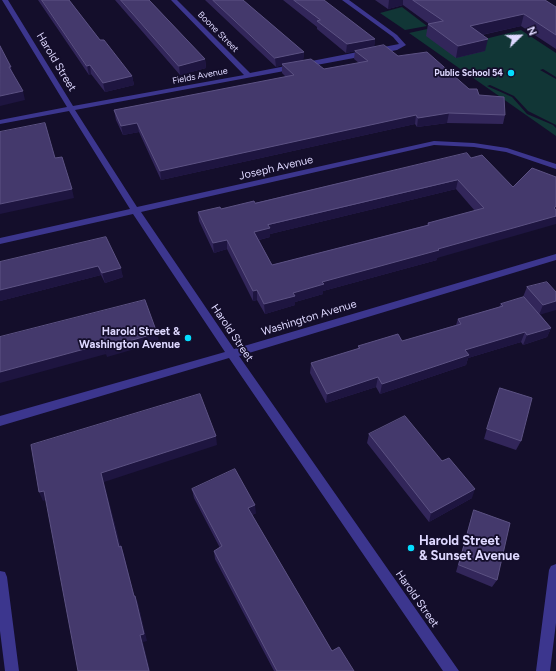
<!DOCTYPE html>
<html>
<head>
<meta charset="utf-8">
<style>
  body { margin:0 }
  #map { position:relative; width:556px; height:671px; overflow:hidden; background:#140e2b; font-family:Figtree,sans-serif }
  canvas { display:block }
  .north { position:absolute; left:500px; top:16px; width:40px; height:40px; -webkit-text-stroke:3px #140e2b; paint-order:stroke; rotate:67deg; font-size:11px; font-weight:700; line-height:16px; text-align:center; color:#ded8ff }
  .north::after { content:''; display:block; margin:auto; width:14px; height:18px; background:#ded8ff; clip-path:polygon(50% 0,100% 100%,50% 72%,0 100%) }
</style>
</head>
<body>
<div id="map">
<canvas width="556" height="671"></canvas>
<div class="north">N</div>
</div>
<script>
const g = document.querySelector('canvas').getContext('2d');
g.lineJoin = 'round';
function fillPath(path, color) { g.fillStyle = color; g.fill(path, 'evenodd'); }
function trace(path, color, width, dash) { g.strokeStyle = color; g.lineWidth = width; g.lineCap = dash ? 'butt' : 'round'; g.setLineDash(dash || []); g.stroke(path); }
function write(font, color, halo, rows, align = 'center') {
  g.font = font + ' Figtree,sans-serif'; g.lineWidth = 3.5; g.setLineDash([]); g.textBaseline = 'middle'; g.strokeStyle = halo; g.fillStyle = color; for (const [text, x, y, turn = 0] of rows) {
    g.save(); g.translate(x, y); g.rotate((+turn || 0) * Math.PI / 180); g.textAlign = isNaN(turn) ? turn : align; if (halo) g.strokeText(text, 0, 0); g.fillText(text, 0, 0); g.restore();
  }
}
fillPath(new Path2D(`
  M402 7 427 26 405 30 380 13Z
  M450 24 473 42 521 30 556 53V77L543 69 540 70 556 79V125L528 111 514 96 490 85 487 86 512 97 527 114 553 125 556 128V136L409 33Z`), '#113636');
fillPath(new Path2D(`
  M2 0H8L73 106 244 75 171 0H177L250 73 399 44 393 37 342 0H349L397 35 406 45 397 50 75 110 137 207 434 141 474 143 507 148 556 164V169L506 152 474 147 434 145 141 212 234 349 556 254V260L239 356 459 671H443L229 358 0 426V416L225 352 133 214 0 244V238L130 209 69 111 0 124V120L67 107Z
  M556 564V623L550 671H536L549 570 551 566Z
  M0 571 5 572 7 577 19 671H5L0 631Z`), '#3c368e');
fillPath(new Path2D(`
  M38 0H69L100 40 132 76 134 85 105 92 91 74 89 75Z
  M115 0H149L205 59 206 68 180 75Z
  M205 0H243L304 52 303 60 324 69 359 63 354 59 355 51 346 53 317 29V27L283 0H324L375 39 374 47 398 56 469 89 479 95 505 115 503 124 447 123 417 127 415 124 161 180 139 132 123 135 116 120 114 110 286 77 282 73V65L276 67Z
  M375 0H545L556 7V49L521 26 482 35 485 51 456 58 426 36 428 24H429L403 5 388 9Z
  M471 158 513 187 556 177 437 258V260L323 291V294L295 302V305L265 314 257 300 253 301 227 249 214 253 199 221 198 212 221 209 255 203ZM456 189 475 211 428 223 427 225 272 265 259 240 270 237V234Z
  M106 237 123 277 105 283 101 275 0 301V262Z
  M527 287 556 292 540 314 551 328 547 337 523 345 521 342 468 358 466 365 380 394 376 387 326 403 310 373 311 363 358 349V346L402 341 456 325 458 319 499 307 501 304 523 297Z
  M500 388 521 441 516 450 484 439 496 397Z
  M369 434 472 498 429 522 367 443Z
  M192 489 256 513 252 515 332 651 354 671H274L215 559 214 551 220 548 194 498Z
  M474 510 497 580 492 587 456 572 471 518Z`), '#32265a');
fillPath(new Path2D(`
  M389 0H403V5L388 9Z
  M524 14 521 26 467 38 470 26Z
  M375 39 374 47 346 53 347 44Z
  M488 39 485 51 456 58 458 46Z
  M304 52 303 61 282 64V65L276 67 275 58Z
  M205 59 206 68 180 75 179 66Z
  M90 65 91 74 89 75 87 66Z
  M9 67H11L14 76Z
  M132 76 134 85 105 92 103 83Z
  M23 91 25 100 0 106V96Z
  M449 113 447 123 417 127 418 118Z
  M416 115 415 124 161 180 160 171Z
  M137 123 139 132 123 135 121 126Z
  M458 180 456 189 270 234V237L254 241V232L268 225Z
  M72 189 74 198 0 214V204Z
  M556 206V224L437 258V260L323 291V294L295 302V305L265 314 264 304 322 282 438 249 554 208Z
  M227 240V249L214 253 213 243Z
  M98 266 101 275 0 301V290Z
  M121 268 123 277 105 283 102 273Z
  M257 290V300L253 301V291Z
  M556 301V310L539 315 543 305Z
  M551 328 547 337 523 345 527 335Z
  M525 332 521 342 468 358 466 365 380 394 382 384 465 350Z
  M157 333 159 342 107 357 104 348Z
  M103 344 106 354 0 383V372Z
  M378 377 376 387 326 403 327 394Z
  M216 436 217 445 104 482 123 555 119 547 101 473Z
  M475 489 472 498 429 522 431 513Z
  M44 491 48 499 43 501 39 492Z
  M255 505 256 513 248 517V508Z
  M121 546 124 554 136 604 134 596Z
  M135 596 138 603 147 641 143 642 150 671H149L140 635Z`), '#1e1540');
const building = new Path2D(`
  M42 0H69L100 40H104L132 76 103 83 90 65 87 66Z
  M121 0H149L205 59 179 66Z
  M213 0H243L304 52 275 58Z
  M294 0H324L375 39 347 44 317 21 320 20Z
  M413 0H545L556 7V35L524 14 470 26 488 39 458 46 428 24 443 21Z
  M384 45 398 56 427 52 469 89H477L479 95 504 97 505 115 449 113 418 118 416 115 160 171 137 123 121 126 114 110 294 75 282 64 311 59 324 69 368 61 355 51Z
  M0 46 11 67H9L23 91 0 96Z
  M45 123 55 158 62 157 72 189 0 204V132Z
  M467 153 471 158 482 155 513 187 532 168 556 177V206L554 208 556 210V216L438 249 439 250 322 282 324 284 293 293 295 296 264 304 257 290 253 291 227 240 213 243 198 212 220 207 221 209 254 201 255 203ZM458 180 484 208 428 223 429 225 272 265 254 232 270 228 268 225Z
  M106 237 121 268 102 273 98 266 0 290V262Z
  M547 282 556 292V301L543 305 527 287Z
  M524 297 551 328 527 335 525 332 465 350 469 355 382 384 378 377 327 394 311 363 360 348 358 346 398 334 402 341 461 324 458 319 503 306 501 304Z
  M145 300 157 333 104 348 103 344 0 372V337Z
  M500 388 532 398 521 441 487 429Z
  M200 394 216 436 101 473 119 547 121 546 134 596H135L144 634 140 635 149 671H78L44 491 39 492 31 445Z
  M405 416 442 461 449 458 475 489 431 513 369 434Z
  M235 469 255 505 248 508 332 651 339 647 354 671H277L214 551 222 546 192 489Z
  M474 510 510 523 497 580 459 565Z`);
fillPath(building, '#44396c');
trace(building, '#5c5283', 1);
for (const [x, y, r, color] of [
  [511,73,4,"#04ddff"],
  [188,338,4,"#04ddff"],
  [411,548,4,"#04ddff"]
]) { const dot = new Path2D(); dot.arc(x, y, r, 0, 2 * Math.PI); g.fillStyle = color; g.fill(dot); trace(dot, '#140e2b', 1.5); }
write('9px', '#ded8ff', '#140e2b', [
  ["Boone Street",218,32,45],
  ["Fields Avenue",200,76,-11]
]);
write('bold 9px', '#ded8ff', '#140e2b', [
  ["Public School 54",503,73]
], 'right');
write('11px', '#ded8ff', '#140e2b', [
  ["Harold Street",56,62,59],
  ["Joseph Avenue",276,168,-13],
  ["Washington Avenue",309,318,-17],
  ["Harold Street",232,333,56],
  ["Harold Street",417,599,55]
]);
write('bold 11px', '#ded8ff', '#140e2b', [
  ["Harold Street &",180,332],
  ["Washington Avenue",180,345]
], 'right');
write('bold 13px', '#ded8ff', '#140e2b', [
  ["Harold Street",419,541],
  ["& Sunset Avenue",419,556]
], 'left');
</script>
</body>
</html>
